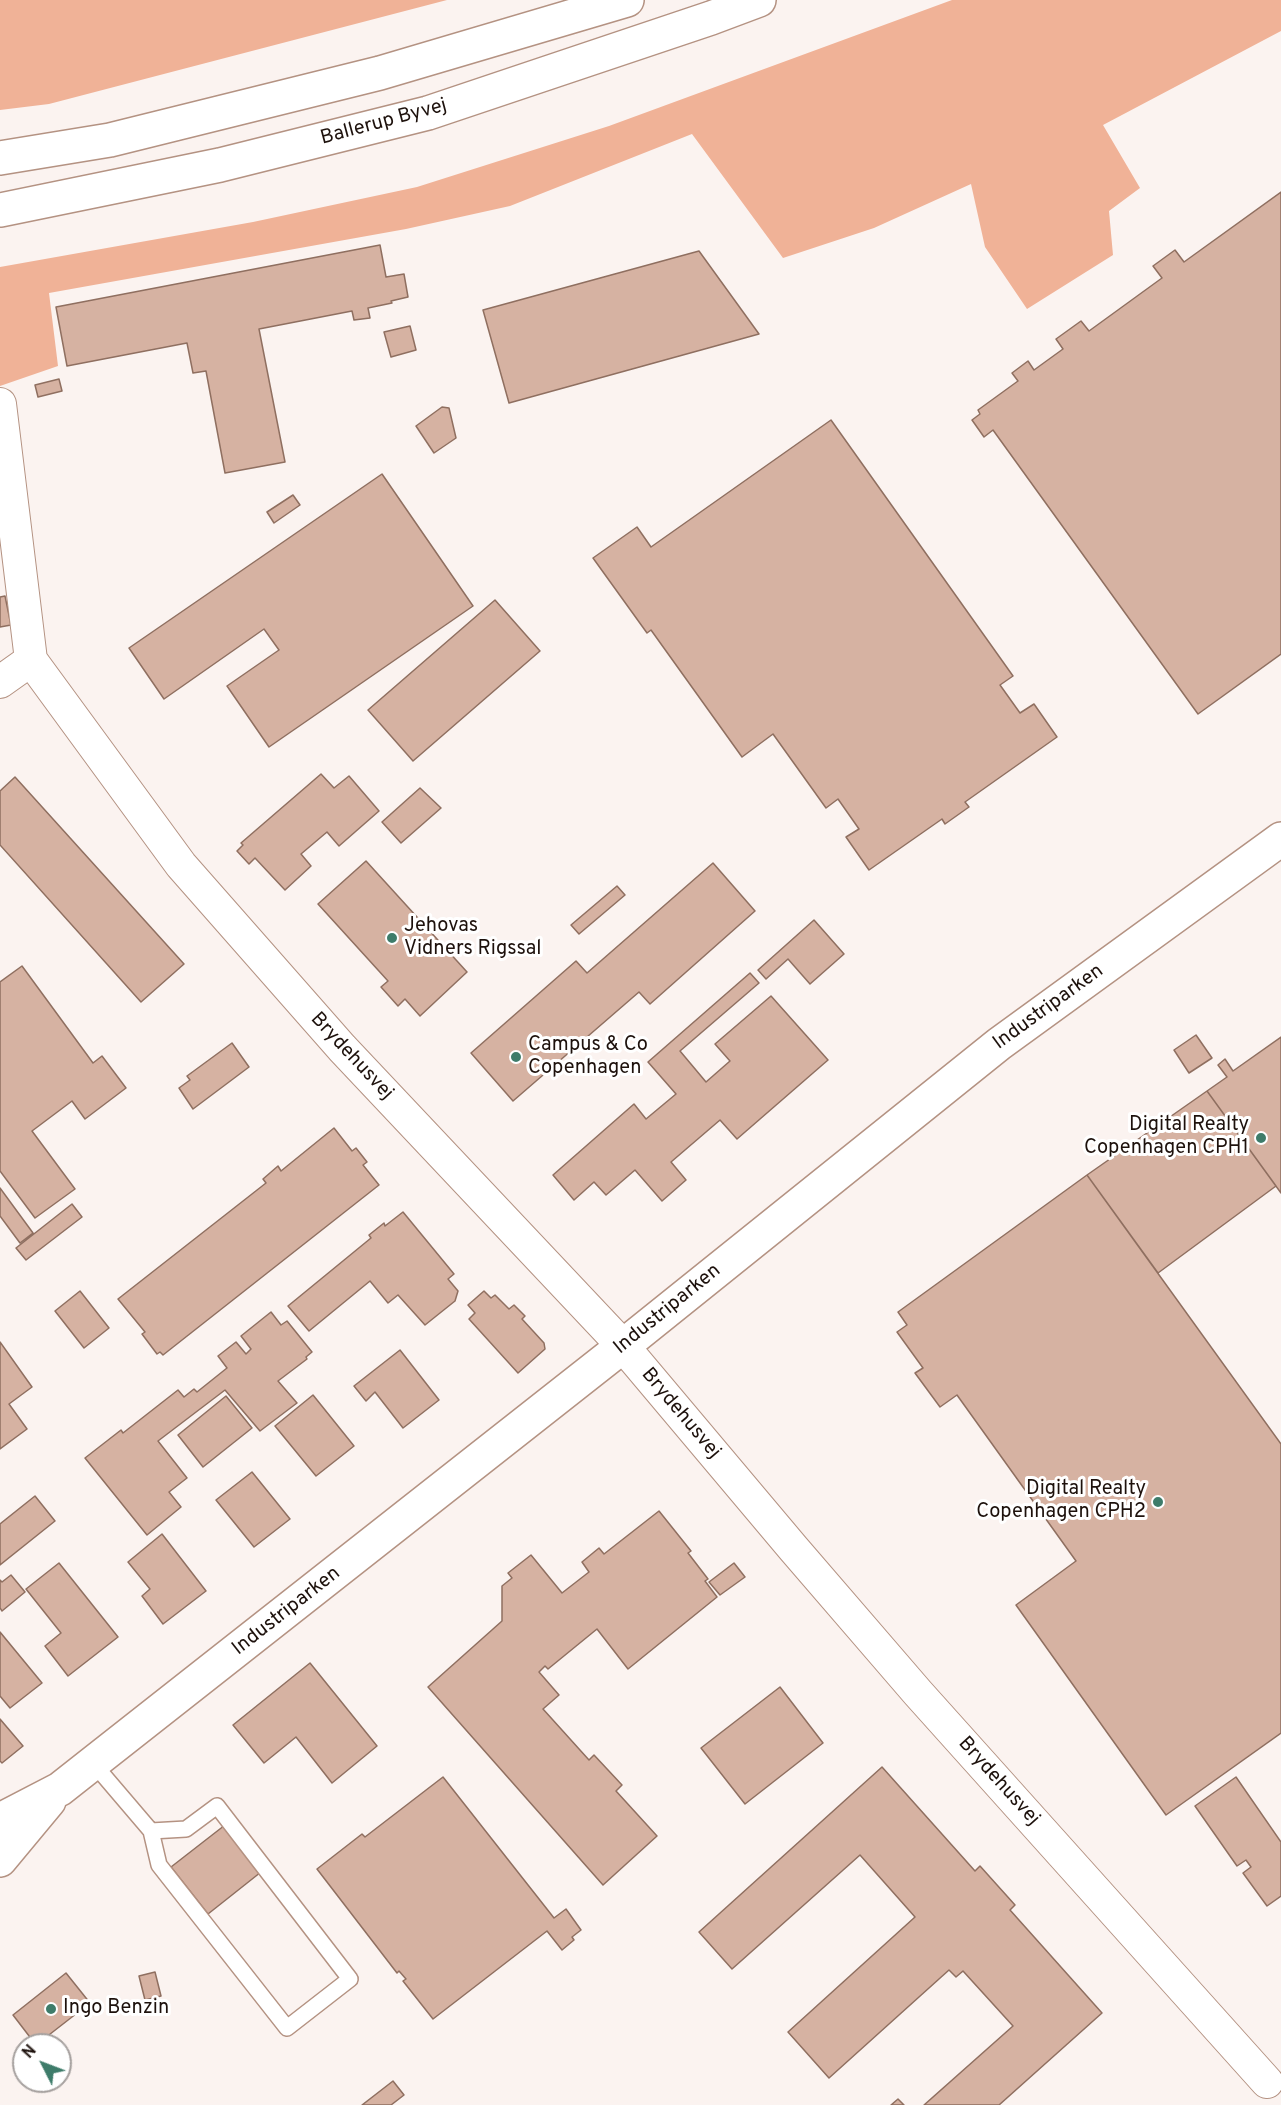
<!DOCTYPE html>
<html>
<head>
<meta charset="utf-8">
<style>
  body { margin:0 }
  #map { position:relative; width:1281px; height:2105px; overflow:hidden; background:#fbf3f0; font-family:Overpass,sans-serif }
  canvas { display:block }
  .north { position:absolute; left:12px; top:2033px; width:60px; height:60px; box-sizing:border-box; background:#fff; border:2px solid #a5a09e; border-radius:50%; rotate:312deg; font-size:16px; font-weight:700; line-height:24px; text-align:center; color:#1d110c }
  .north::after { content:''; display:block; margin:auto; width:21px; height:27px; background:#3e7c6a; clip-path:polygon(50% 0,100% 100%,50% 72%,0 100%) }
</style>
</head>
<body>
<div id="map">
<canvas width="1281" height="2105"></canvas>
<div class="north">N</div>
</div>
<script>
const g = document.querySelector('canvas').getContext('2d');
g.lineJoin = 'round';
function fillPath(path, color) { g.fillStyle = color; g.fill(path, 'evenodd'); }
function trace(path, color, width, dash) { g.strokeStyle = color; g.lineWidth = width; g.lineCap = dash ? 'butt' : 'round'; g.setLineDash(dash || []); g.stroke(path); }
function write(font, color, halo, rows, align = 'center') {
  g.font = font + ' Overpass,sans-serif'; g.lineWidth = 6; g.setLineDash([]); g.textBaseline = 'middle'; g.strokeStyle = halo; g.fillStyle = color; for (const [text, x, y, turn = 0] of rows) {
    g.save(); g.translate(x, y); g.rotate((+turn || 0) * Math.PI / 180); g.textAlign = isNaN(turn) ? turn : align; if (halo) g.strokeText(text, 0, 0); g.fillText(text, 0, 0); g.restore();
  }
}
fillPath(new Path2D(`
  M0 0H447L49 104 0 110Z
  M952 0H1281V31L1103 125 1140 188 1109 211 1113 255 1027 309 985 247 971 184 874 228 783 258 692 134 510 206 406 229 49 293 58 366 0 386V267L253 222 417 187 609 126Z`), '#f0b297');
const building = new Path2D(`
  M1281 192V654L1198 714 993 430 984 437 972 420 980 414 978 410 1018 381 1012 373 1028 361 1034 370 1063 349 1056 339 1081 321 1089 331 1162 278 1153 266 1175 250 1184 262Z
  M380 245 386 277 404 274 408 297 391 301 392 303 368 308 370 318 354 320 352 311 259 329 285 462 225 473 206 371 193 373 187 343 67 366 56 307Z
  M699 251 759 334 509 403 483 310Z
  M410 326 416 350 391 357 384 332Z
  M59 379 62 391 38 397 35 385Z
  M442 407 449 408 456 438 434 453 416 426Z
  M831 420 1013 676 1000 685 1020 713 1034 704 1057 737 965 802 969 807 945 824 942 819 869 870 846 837 859 829 838 799 826 808 773 734 742 757 651 630 647 633 593 558 637 527 651 547Z
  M382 474 473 606 269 747 227 686 279 650 264 629 164 699 129 648Z
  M293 495 300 505 274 523 267 512Z
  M5 596 11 625 0 627V597Z
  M495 600 540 651 413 761 368 710Z
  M321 774 334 788 349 776 379 811 339 846 327 832 301 854 311 866 285 890 255 858 249 864 237 851 243 845 241 843Z
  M15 777 184 964 141 1002 0 845V791Z
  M420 788 441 808 401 843 382 822Z
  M366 861 467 972 420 1016 405 999 398 1006 381 987 388 981 318 904Z
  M713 863 755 911 650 1004 639 992 513 1101 471 1053 576 961 587 973Z
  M617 886 625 895 579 934 571 925Z
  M814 920 844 954 810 984 788 959 766 979 758 970Z
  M22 966 93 1063 102 1056 126 1088 85 1119 72 1101 32 1131 75 1189 35 1218 0 1171V982Z
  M750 973 759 983 680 1051 706 1082 730 1061 715 1044 771 996 828 1060 737 1139 720 1120 671 1162 686 1180 662 1201 635 1170 606 1195 594 1182 574 1200 553 1175 634 1104 646 1119 676 1094 648 1062Z
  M1196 1035 1212 1058 1189 1073 1174 1050Z
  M1281 1037V1193L1207 1091 1227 1077 1218 1065 1225 1059 1233 1071Z
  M232 1043 249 1067 193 1109 179 1088 190 1080 187 1076Z
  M1207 1091 1276 1186 1158 1273 1087 1175Z
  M334 1128 352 1151 356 1148 367 1162 363 1165 379 1185 163 1355 160 1352 157 1354 142 1334 145 1332 118 1299 266 1183 263 1179 278 1166 281 1171Z
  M1087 1175 1281 1444V1733L1166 1815 1016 1605 1076 1561 957 1395 940 1407 915 1373 923 1368 897 1332 907 1325 898 1312Z
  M0 1188 33 1233 20 1243 0 1216Z
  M72 1204 82 1217 26 1260 16 1248Z
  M403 1212 454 1274 448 1279 458 1291 455 1301 425 1325 398 1295 388 1303 370 1281 309 1331 288 1306 371 1238 369 1235 384 1223 385 1226Z
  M80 1291 109 1328 84 1348 55 1311Z
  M484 1291 491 1298 495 1295 509 1309 514 1305 525 1316 522 1319 544 1343 545 1349 518 1373 469 1319 475 1313 468 1305Z
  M271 1312 281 1325 287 1321 312 1352 306 1357 307 1359 278 1381 297 1403 260 1431 225 1390 158 1441 187 1478 169 1492 181 1507 147 1535 85 1458 121 1430 123 1433 178 1390 184 1397 194 1389 197 1392 227 1368 218 1356 236 1342 246 1354 251 1349 241 1336Z
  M0 1342 32 1387 9 1404 27 1429 0 1449Z
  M400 1350 439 1400 403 1428 375 1392 366 1401 354 1386Z
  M313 1395 354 1446 316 1476 275 1426Z
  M226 1396 252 1428 203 1467 178 1435Z
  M252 1472 290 1519 254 1547 216 1500Z
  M35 1496 55 1521 0 1565V1524Z
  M659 1511 691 1551 688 1553 708 1579 705 1581 717 1597 628 1669 597 1629 548 1669 545 1666 539 1672 559 1695 543 1709 589 1760 594 1755 622 1785 616 1791 657 1836 603 1885 428 1687 502 1621V1586L512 1578 508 1573 531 1555 562 1593 589 1572 582 1562 599 1548 604 1554Z
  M162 1534 206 1591 163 1624 142 1596 150 1589 128 1562Z
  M59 1563 118 1637 68 1676 45 1646 61 1633 26 1589Z
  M734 1563 745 1577 720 1595 709 1582Z
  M11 1575 25 1592 2 1611 0 1608V1580L2 1582Z
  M0 1632 42 1683 10 1708 0 1696Z
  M310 1663 377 1746 332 1783 296 1737 264 1763 233 1725Z
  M780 1687 823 1743 745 1804 701 1748Z
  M0 1719 23 1746 2 1763 0 1761Z
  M882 1767 975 1871 980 1866 1015 1905 1010 1910 1102 2013 999 2105H924L1013 2026 963 1971 956 1977 949 1970 829 2078 788 2032 915 1917 860 1855 732 1969 699 1932Z
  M443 1777 554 1918 566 1909 581 1930 572 1937 574 1940 562 1950 547 1931 433 2019 403 1981 406 1979 399 1971 397 1973 317 1869 362 1834 365 1837Z
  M1236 1777 1281 1842V1896L1267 1906 1243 1873 1251 1867 1246 1860 1237 1866 1195 1806Z
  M225 1825 261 1872 208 1914 171 1867Z
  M155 1972 161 1996 145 2000 139 1976Z
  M66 1973 90 2003 36 2045 13 2015Z
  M393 2081 404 2095 391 2105H362Z
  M898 2099 904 2105H891Z`);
fillPath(building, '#d6b2a2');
trace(building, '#8f6f60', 1.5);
const service = new Path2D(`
  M93 1763 151 1831 159 1865 287 2028 350 1979 217 1806 186 1829 151 1831`);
const minor = new Path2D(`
  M0 404 31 660 181 865 342 1048 623 1346 793 1548 918 1693 1267 2082
  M0 682 31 660`);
const tertiary = new Path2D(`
  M0 1820 60 1789 93 1763 623 1346 999 1044 1281 839
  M0 1860 49 1801`);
const secondary = new Path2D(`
  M0 158 110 140 380 73 627 0
  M0 210 220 165 428 113 711 18 759 0`);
trace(service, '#b49282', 18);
trace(minor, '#b49282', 34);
trace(tertiary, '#b49282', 36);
trace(secondary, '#b49282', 36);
trace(service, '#fff', 15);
trace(minor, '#fff', 32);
trace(tertiary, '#fff', 33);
trace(secondary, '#fff', 33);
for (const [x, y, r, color] of [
  [392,938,6,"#3e7c6a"],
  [516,1057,6,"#3e7c6a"],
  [1261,1138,6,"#3e7c6a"],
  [1158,1502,6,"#3e7c6a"],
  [51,2009,6,"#3e7c6a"]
]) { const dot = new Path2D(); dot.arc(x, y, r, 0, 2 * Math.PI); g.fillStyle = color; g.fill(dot); trace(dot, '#fff', 2); }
write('20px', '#1d110c', '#fff', [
  ["Ballerup Byvej",384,123,-15],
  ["Industriparken",1049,1008,-36],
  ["Brydehusvej",351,1057,47],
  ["Industriparken",668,1310,-39],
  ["Brydehusvej",680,1414,50],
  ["Industriparken",287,1612,-38],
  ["Brydehusvej",998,1782,48]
]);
write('20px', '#1d110c', '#fff', [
  ["Jehovas",404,927],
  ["Vidners Rigssal",404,950],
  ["Campus & Co",528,1046],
  ["Copenhagen",528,1069],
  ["Digital Realty",1249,1126,"right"],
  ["Copenhagen CPH1",1249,1149,"right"],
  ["Digital Realty",1146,1490,"right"],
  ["Copenhagen CPH2",1146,1513,"right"],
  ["Ingo Benzin",63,2009]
], 'left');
</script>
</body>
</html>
